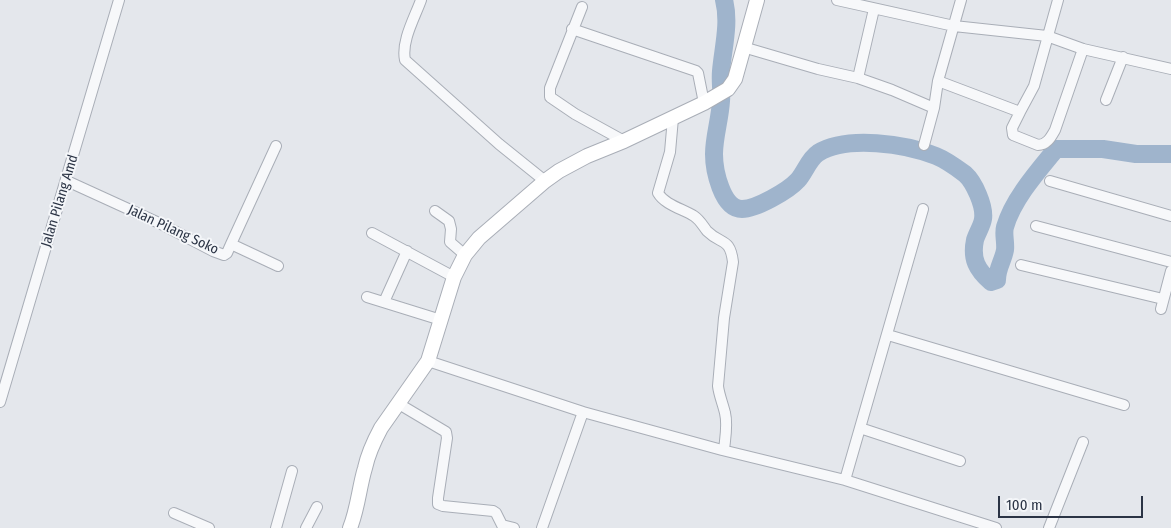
<!DOCTYPE html>
<html>
<head>
<meta charset="utf-8">
<style>
  body { margin:0 }
  #map { position:relative; width:1171px; height:528px; overflow:hidden; background:#e4e7ec; font-family:"Fira Sans Condensed",sans-serif }
  canvas { display:block }
  .scale { position:absolute; left:998px; top:496px; width:145px; height:22px; box-sizing:border-box; border:2px solid #2b3445; border-top:0; padding-left:6px; font-size:15px; line-height:18px; white-space:nowrap; color:#2b3445; -webkit-text-stroke:4px #f4f6f9; paint-order:stroke }
</style>
</head>
<body>
<div id="map">
<canvas width="1171" height="528"></canvas>
<div class="scale">100 m</div>
</div>
<script>
const g = document.querySelector('canvas').getContext('2d');
g.lineJoin = 'round';
function trace(path, color, width, dash) { g.strokeStyle = color; g.lineWidth = width; g.lineCap = dash ? 'butt' : 'round'; g.setLineDash(dash || []); g.stroke(path); }
function write(font, color, halo, rows, align = 'center') {
  g.font = font + ' "Fira Sans Condensed",sans-serif'; g.lineWidth = 4; g.setLineDash([]); g.textBaseline = 'middle'; g.strokeStyle = halo; g.fillStyle = color; for (const [text, x, y, turn = 0] of rows) {
    g.save(); g.translate(x, y); g.rotate((+turn || 0) * Math.PI / 180); g.textAlign = isNaN(turn) ? turn : align; if (halo) g.strokeText(text, 0, 0); g.fillText(text, 0, 0); g.restore();
  }
}
trace(new Path2D(`
  M724 0C730 23 723 48 721 71 720 81 722 91 721 101 720 119 714 137 714 154 714 170 722 209 742 209 756 209 788 191 798 180 805 172 809 159 818 153 847 135 906 144 936 156 946 160 957 168 965 174 974 182 985 206 983 219 982 226 977 233 975 240 971 259 977 270 991 282L997 280C997 268 1003 261 1005 250 1006 242 1003 234 1005 227 1013 199 1038 171 1056 149H1103L1136 154H1171`), '#9fb4cc', 18);
const street = new Path2D(`
  M421 0C415 17 401 41 405 60L499 144 545 181
  M837 0 954 26 1047 36 1083 49 1171 69
  M582 7 550 88V97L575 114 624 141
  M572 29 696 71 698 73 704 103
  M743 47 818 69 858 78 892 90 934 108
  M858 78 874 9
  M938 81 1020 112 1034 86 1058 0
  M1106 100 1123 57
  M1020 112 1012 128 1013 135 1038 145C1047 145 1051 137 1055 130L1083 49
  M673 118 670 152 658 193C665 205 683 209 694 216 700 220 703 226 707 231 721 245 730 237 733 262L724 318 718 386C719 395 723 404 725 413 728 425 725 439 724 450
  M924 145 934 108 938 81 961 0
  M67 181 159 223 213 251 224 255 227 253 231 244 276 146
  M1050 181 1171 216
  M435 211 449 221 451 229 450 242 465 255
  M1036 226 1171 262
  M372 233 454 277
  M231 244 278 266
  M1021 265 1163 299
  M367 297 441 320
  M384 302 407 251
  M1161 309 1171 271
  M888 335 1124 405
  M428 361 583 412 722 450 845 480 996 528
  M0 402 119 0
  M399 404 446 432 447 438 438 498V504L443 506 493 511 496 513 502 525 514 528
  M860 428 960 461
  M845 480 923 209
  M174 513 209 528
  M276 528 292 471
  M306 528 317 507
  M542 528 583 412
  M1049 528 1083 442`);
const secondary = new Path2D(`
  M350 528C358 508 359 488 365 468 368 454 374 441 381 428L428 361 454 277 465 255 479 238 545 181 559 171 587 156 624 141 704 103 728 89 735 79 757 0`);
trace(street, '#a9aeb7', 12);
trace(secondary, '#a9aeb7', 16);
trace(street, '#f7f8fa', 10);
trace(secondary, '#fff', 14);
write('14px', '#2b3445', '#f4f6f9', [
  ["Jalan Pilang Amd",60,201,-73],
  ["Jalan Pilang Soko",173,230,25]
]);
</script>
</body>
</html>
